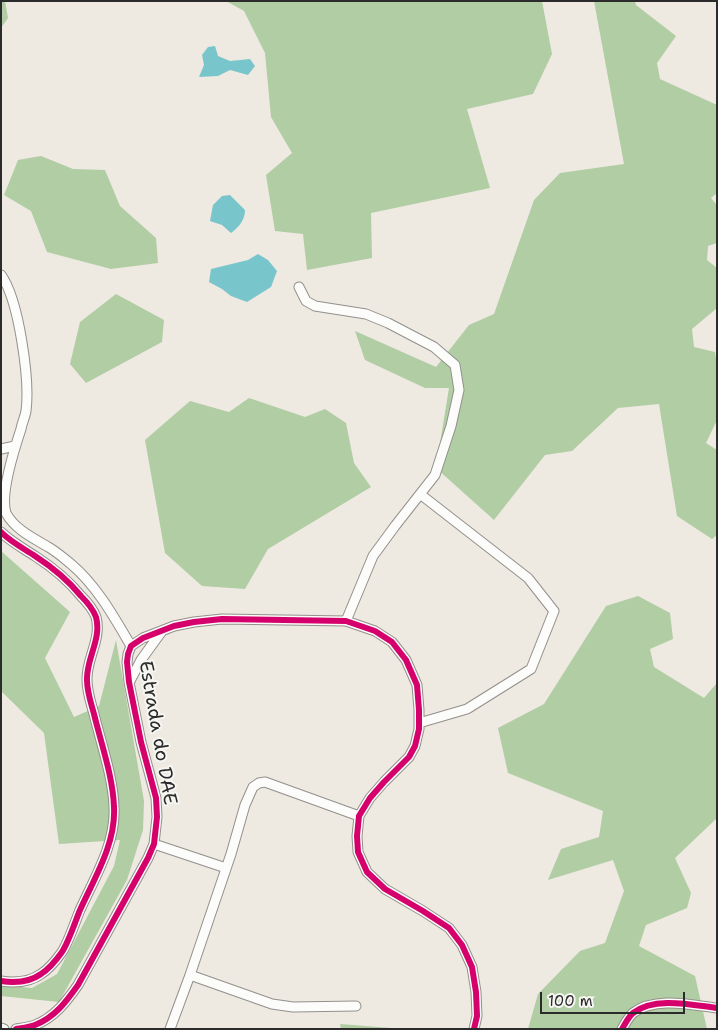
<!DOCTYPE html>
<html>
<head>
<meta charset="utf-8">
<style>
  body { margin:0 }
  #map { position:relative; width:718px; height:1030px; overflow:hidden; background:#eee9e1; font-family:"Shantell Sans",sans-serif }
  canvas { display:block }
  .frame { position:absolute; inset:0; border:2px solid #2b2b2b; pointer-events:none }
  .scale { position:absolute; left:540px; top:992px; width:145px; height:22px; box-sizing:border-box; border:2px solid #2b2b2b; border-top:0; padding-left:6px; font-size:15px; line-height:18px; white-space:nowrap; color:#2b2b2b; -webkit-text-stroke:4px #f6f6f2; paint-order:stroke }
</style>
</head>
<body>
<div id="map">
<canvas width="718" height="1030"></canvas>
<div class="frame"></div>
<div class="scale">100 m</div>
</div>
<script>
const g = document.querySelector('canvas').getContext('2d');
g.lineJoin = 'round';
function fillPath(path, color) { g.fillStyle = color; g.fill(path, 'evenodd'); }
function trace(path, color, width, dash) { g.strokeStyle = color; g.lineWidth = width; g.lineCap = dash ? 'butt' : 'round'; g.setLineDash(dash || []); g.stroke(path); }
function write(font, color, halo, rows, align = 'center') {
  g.font = font + ' "Shantell Sans",sans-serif'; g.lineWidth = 4; g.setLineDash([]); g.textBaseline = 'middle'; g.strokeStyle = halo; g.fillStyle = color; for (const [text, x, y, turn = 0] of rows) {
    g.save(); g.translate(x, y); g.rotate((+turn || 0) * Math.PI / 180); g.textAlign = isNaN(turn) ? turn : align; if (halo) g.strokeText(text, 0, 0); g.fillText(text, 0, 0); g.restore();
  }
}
fillPath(new Path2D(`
  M1 1H5L8 18 1 28Z
  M226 1H542L552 54 533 94 467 109 490 188 371 213 372 258 307 270 303 234 275 231 266 175 292 153 271 117 265 53 244 11Z
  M594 1H635L636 5 676 36 657 63 660 79 717 105V193L711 198 717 205V243L708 246 707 260 717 268V308L692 329 694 347 715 352 717 365V420L706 443 717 450V535L712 539 677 516 659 404 618 408 572 451 545 455 494 520 436 468 449 388H425L365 360 355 331 436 367 469 325 494 314 534 200 560 173 624 164Z
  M41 156 73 169 105 170 120 206 156 238 158 263 111 269 47 252 31 211 4 195 18 160Z
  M116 294 164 320 162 342 86 383 70 364 80 322Z
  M249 398 305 417 325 409 346 423 354 463 371 487 268 549 245 589 202 586 165 553 145 440 190 401 229 412Z
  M1 551 70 612 45 658 74 717 99 706 116 640 144 801 143 830 127 880 59 1002 1 996V985L32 988 57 974 114 866 120 840 59 844 44 733 1 691Z
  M638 596 670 613 673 639 650 649 654 667 704 698 717 683V818L675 858 691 893 687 908 646 925 639 946 695 976 707 1029H528L538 994 580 951 605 943 624 891 613 860 548 880 561 849 599 837 603 811 508 773 498 728 544 704 606 606Z
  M340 1024 391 1028 393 1029H341Z`), '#b1cda4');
fillPath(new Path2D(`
  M215 46 218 56 230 61 250 59 255 66 248 75 230 70 218 76 199 77 204 65 202 55 208 47Z
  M230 195 245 210C245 220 239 227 231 233L222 225 210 221 213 205 222 196Z
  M258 254 268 260 277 271 271 287 247 302 231 296 222 289 209 282 211 269 248 260Z`), '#79c5cc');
const minor = new Path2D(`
  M1 275C19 300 30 380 26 411 25 417 22 423 21 429 14 450 0 494 6 513 15 530 35 539 50 548 58 553 65 559 71 564 97 586 114 617 131 646
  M299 287 306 301 315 306 366 314 388 323 434 347 455 365 459 390 451 426 435 475 395 526 373 556 346 621
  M1 449 15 446
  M1 532C11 542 23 548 35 556 52 567 68 580 81 596 87 602 93 609 96 617 102 639 86 659 87 680 87 692 91 703 94 714 101 743 113 777 114 807 116 843 95 877 80 910 75 922 69 941 62 952 57 959 49 969 41 974 30 982 15 983 1 981
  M130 681 141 660 162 631
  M419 723 467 709 531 669 554 611 528 578 420 494
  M154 844 226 868
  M356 1006 293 1007 272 1004 190 975 231 854 245 805 253 787 259 783 265 782 359 816
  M1 1028 4 1029
  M16 1029C22 1028 30 1027 35 1025 55 1017 66 1002 78 985L148 858 154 844 157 817 156 798 141 742 129 682 127 662 128 654 131 646 143 638 174 626 194 622 222 619 346 621 375 631 392 642 406 660 417 685 419 710V729L415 746 409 757 384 782 370 798 359 816 357 836 358 852 367 872 385 889 423 911 449 928 462 945 472 967 476 992 477 1016 474 1029
  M170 1029 190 975
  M622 1029C625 1024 629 1016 633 1013 655 996 692 1005 717 1008`);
trace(minor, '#93908c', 11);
trace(minor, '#fcfcfa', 9);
trace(new Path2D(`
  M1 532C11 542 23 548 35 556 52 567 68 580 81 596 87 602 93 609 96 617 102 639 86 659 87 680 87 692 91 703 94 714 101 743 113 777 114 807 116 843 95 877 80 910 75 922 69 941 62 952 57 959 49 969 41 974 30 982 15 983 1 981
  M16 1029C22 1028 30 1027 35 1025 55 1017 66 1002 78 985L148 858 154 844 157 817 156 798 141 742 129 682 127 662 128 654 131 646 143 638 174 626 194 622 222 619 346 621 375 631 392 642 406 660 417 685 419 710V729L415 746 409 757 384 782 370 798 359 816 357 836 358 852 367 872 385 889 423 911 449 928 462 945 472 967 476 992 477 1016 474 1029
  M622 1029C625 1024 629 1016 633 1013 655 996 692 1005 717 1008`), '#d6006c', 6);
write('19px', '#2b2b2b', '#f6f6f2', [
  ["Estrada do DAE",157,733,80]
]);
</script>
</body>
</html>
